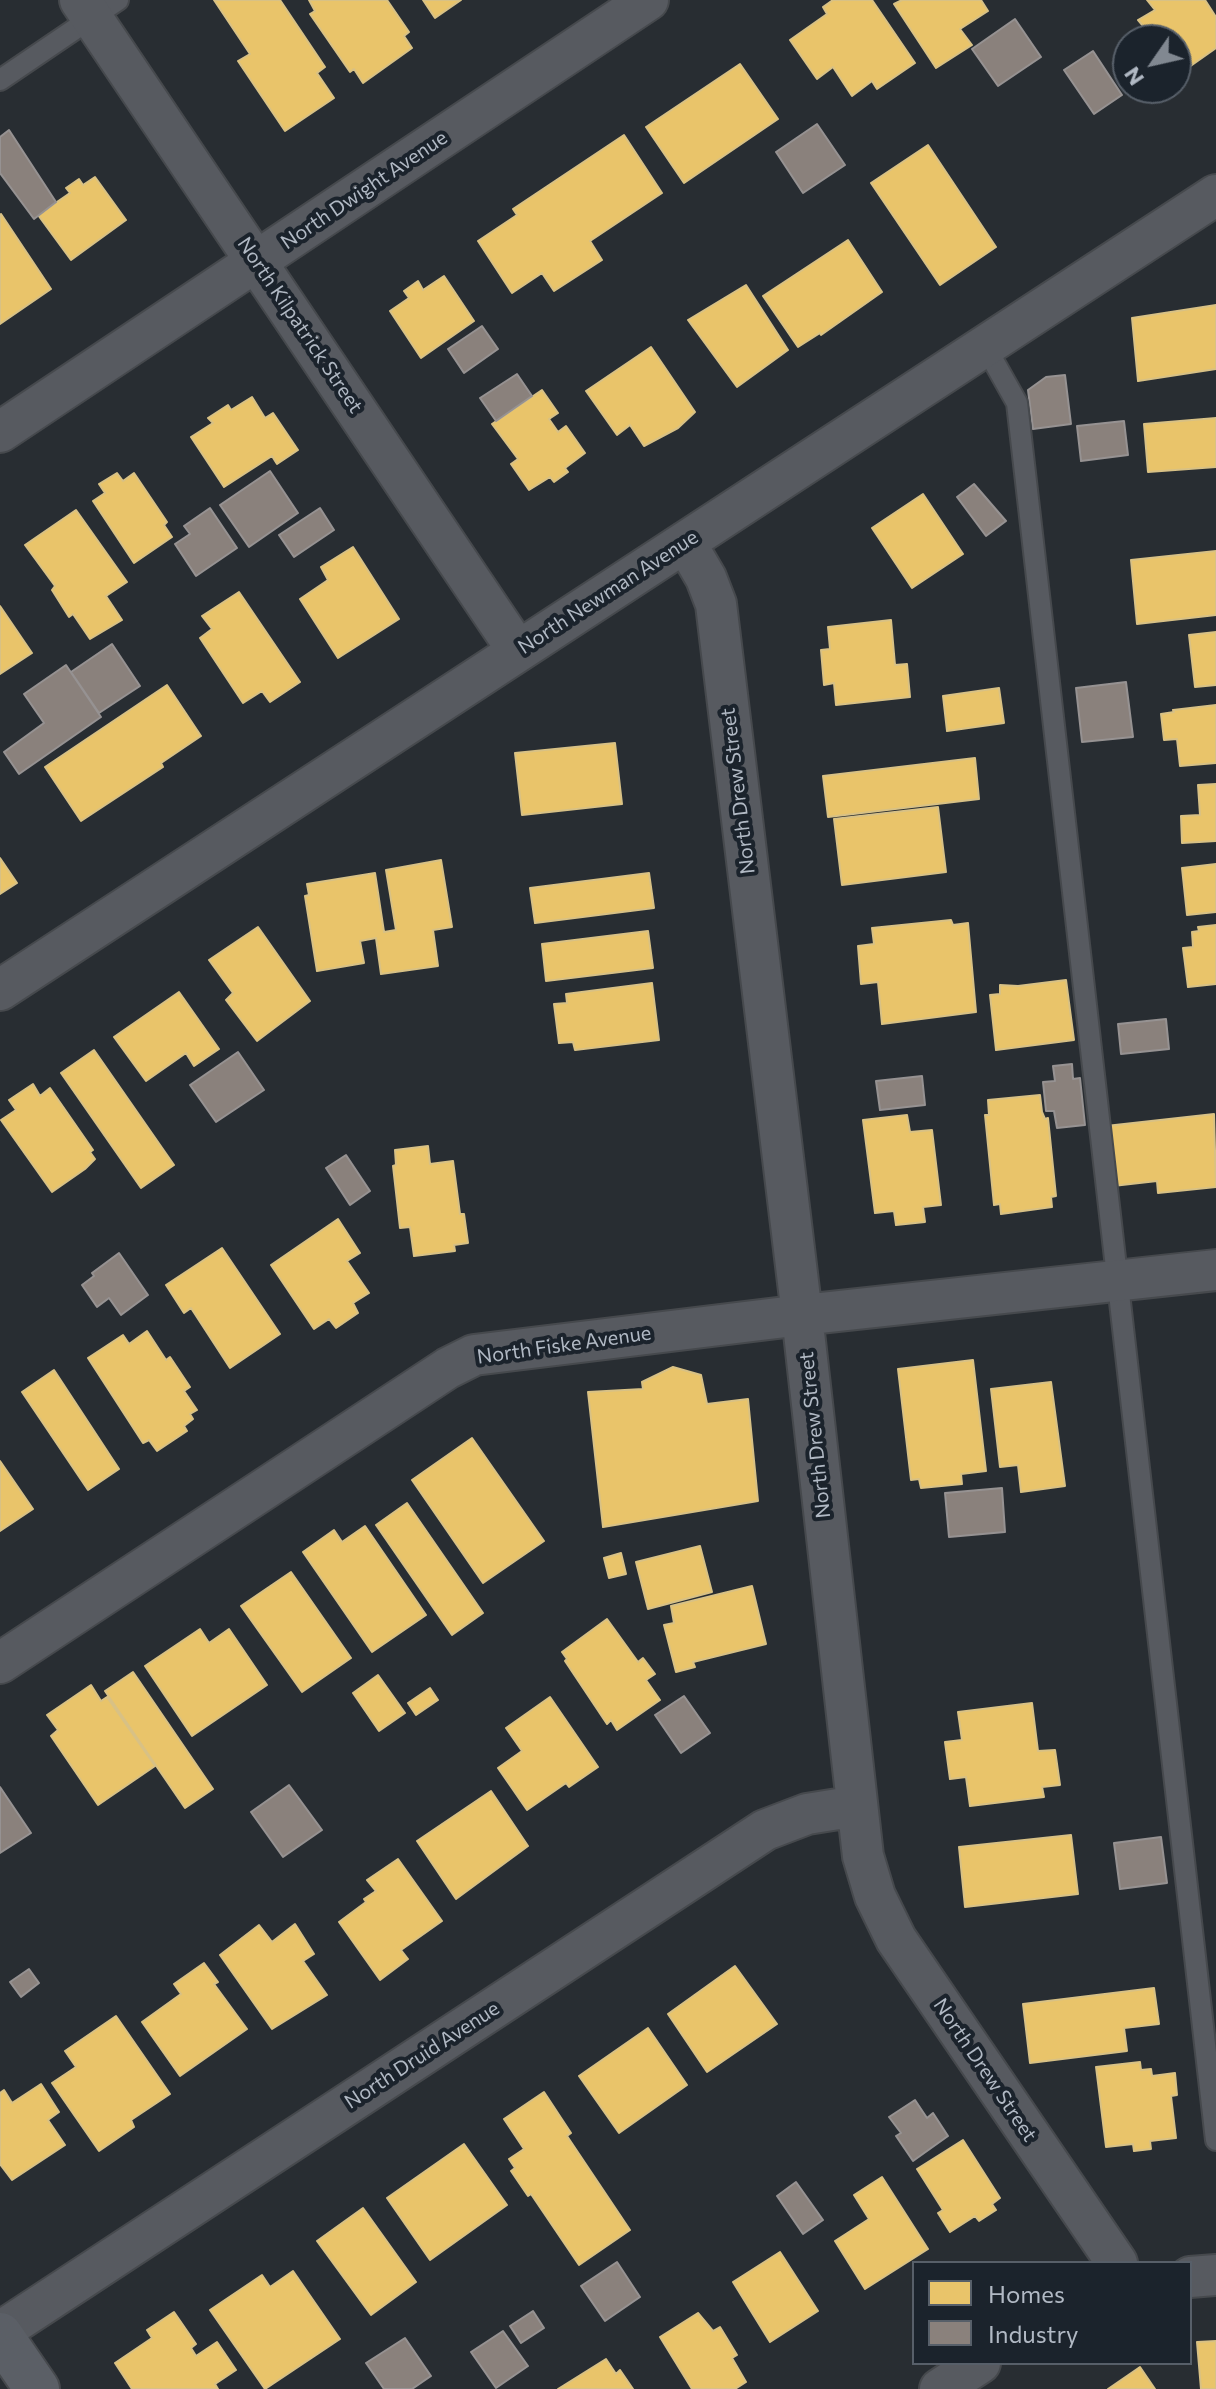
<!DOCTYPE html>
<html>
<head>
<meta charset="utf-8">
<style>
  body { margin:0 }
  #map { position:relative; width:1216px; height:2389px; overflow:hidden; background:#282d32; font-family:Commissioner,sans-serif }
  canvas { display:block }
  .legend { position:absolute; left:912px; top:2261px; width:280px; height:104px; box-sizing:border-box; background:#1b232c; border:2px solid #575f69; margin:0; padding:10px 14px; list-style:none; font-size:24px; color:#b1b9c4 }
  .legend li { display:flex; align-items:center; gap:16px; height:40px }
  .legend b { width:40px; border:2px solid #575f69 }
  .north { position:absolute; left:1112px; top:24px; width:80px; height:80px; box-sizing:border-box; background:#1b232c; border:2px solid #575f69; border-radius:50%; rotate:236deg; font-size:22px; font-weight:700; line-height:32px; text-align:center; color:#b1b9c4 }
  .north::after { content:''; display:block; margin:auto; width:28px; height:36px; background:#818891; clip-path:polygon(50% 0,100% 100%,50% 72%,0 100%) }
</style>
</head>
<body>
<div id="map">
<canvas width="1216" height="2389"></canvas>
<ul class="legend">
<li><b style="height:22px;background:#e9c46a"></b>Homes</li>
<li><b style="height:22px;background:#8a817c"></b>Industry</li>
</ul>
<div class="north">N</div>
</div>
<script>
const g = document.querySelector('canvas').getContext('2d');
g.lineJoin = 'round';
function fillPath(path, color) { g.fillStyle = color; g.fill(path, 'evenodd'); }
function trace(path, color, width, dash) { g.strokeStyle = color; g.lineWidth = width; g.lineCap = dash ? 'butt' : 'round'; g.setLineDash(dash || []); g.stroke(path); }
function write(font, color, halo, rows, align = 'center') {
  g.font = font + ' Commissioner,sans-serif'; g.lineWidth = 8; g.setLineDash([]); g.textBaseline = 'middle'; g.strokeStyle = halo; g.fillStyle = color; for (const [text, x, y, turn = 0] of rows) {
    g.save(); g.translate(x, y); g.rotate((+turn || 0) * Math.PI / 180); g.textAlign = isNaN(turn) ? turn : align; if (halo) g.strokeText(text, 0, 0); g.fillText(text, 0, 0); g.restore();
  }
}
const homes = new Path2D(`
  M214 0H280L325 67 317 73 334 98 285 131 238 61 250 54Z
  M309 0H387L409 32 404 36 412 48 363 83 354 69 350 72 310 14 315 11Z
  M423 0H461L435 18Z
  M833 0H872L915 63 877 89 872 81 852 96 833 67 817 79 790 40 827 14 823 7Z
  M902 0H981L988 11 960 29 972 45 936 68 894 4Z
  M1147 0H1205L1216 17V48L1182 72 1176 65V40H1155L1138 20 1155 10Z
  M740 64 778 119 684 183 646 127Z
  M624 135 662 193 590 241 602 260 554 291 542 273 512 293 478 241 517 215 513 209Z
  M928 145 996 247 940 285 871 183Z
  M95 177 126 220 71 260 38 215 70 193 66 188 79 179 83 185Z
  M1 214 51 289 0 324V215Z
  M848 240 882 292 821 335 820 333 798 347 763 296Z
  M444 276 474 321 421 358 390 311 409 298 404 291 418 281 423 290Z
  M746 285 788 350 737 387 688 320Z
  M1216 305V369L1138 381 1132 318Z
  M651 347 695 412 678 428 644 446 630 425 617 435 586 391Z
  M542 390 558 413 549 419 558 432 566 426 585 453 565 468 568 472 554 482 550 477 529 490 511 464 518 459 492 424Z
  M252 397 265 418 273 413 298 450 277 464 272 456 224 487 191 437 213 423 208 418 228 405 231 410Z
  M1216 418V467L1148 472 1144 424Z
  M117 473 123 481 134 473 167 522 164 525 172 537 134 563 93 501 105 493 99 484Z
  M923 494 963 554 912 588 872 528Z
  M76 510 127 582 106 596 122 620 90 639 73 614 69 617 52 590 55 586 25 545Z
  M353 547 399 619 338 658 300 599 328 580 321 567Z
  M1216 551V615L1137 624 1131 560Z
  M239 592 300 682 270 702 262 691 243 703 200 638 212 629 202 616Z
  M0 606 32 653 0 674Z
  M891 620 895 665 907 664 910 697 836 705 834 683 824 685 821 650 830 649 828 627Z
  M1216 632V685L1195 687 1189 635Z
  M167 685 201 736 161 763 163 767 81 821 45 767Z
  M999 688 1004 723 947 731 943 696Z
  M1216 705V763L1180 766 1177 739 1164 740 1161 714 1174 712 1173 710Z
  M615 743 622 804 522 815 515 753Z
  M975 758 979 799 828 817 823 776Z
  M1216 784V841L1182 843 1181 816 1200 815 1198 785Z
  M938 807 946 872 842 885 834 819Z
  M0 858 17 883 0 894Z
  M441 860 452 927 433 930 438 966 381 974 376 938 360 941 364 963 317 971 305 896 309 895 307 884 375 873 384 932 396 930 386 870Z
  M1216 864V912L1187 915 1182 868Z
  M649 873 654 908 535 923 530 888Z
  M951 920 953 925 968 923 976 1012 882 1024 878 982 861 984 858 946 874 944 872 928Z
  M1216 925V984L1188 987 1183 948 1193 947 1192 932 1199 931 1198 927Z
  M258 927 310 1001 257 1041 226 1000 233 993 209 960Z
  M648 931 653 968 546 981 542 944Z
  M1066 980 1074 1040 996 1050 990 995 1000 994V985L1018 986Z
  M652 983 659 1040 575 1050 573 1042 559 1043 554 1004 567 1003 566 994Z
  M179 992 219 1049 194 1066 186 1053 146 1081 114 1037Z
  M94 1050 174 1165 141 1188 61 1073Z
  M33 1084 40 1096 50 1088 93 1150 90 1152 95 1159 85 1169 52 1192 1 1120 16 1110 9 1100Z
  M1040 1095 1042 1112 1045 1119 1048 1118 1056 1196 1051 1197 1052 1207 1001 1214 1000 1204 994 1205 985 1115H989L988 1100Z
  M1214 1114 1216 1187 1158 1193 1157 1181 1113 1186 1106 1126Z
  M907 1115 910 1132 932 1130 941 1205 923 1207 925 1222 896 1225 894 1211 875 1213 863 1120Z
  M428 1146 430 1164 453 1161 460 1214H464L468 1243 454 1245 455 1251 414 1256 410 1227 400 1228 393 1166 396 1165 395 1150Z
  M338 1219 360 1253 347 1261 369 1293 353 1303 358 1313 336 1328 329 1319 314 1329 271 1265Z
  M222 1248 280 1334 230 1368 191 1308 184 1313 166 1285Z
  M147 1331 166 1360 170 1357 190 1387 184 1391 197 1410 190 1414 193 1419 184 1426 187 1431 157 1451 149 1440 143 1443 88 1358 123 1335 129 1344Z
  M973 1360 986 1471 961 1474 962 1484 921 1488 919 1479 911 1480 898 1369Z
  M673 1367 701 1375 707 1404 748 1399 758 1501 603 1527 588 1392 643 1389 642 1382Z
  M54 1370 119 1469 88 1490 22 1392Z
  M1051 1382 1065 1486 1021 1492 1018 1465 1000 1467 991 1389Z
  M472 1438 544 1541 483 1583 412 1480Z
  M0 1461 33 1509 0 1531Z
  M407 1503 483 1613 452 1635 376 1525Z
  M365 1526 426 1615 372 1652 303 1552 334 1530 342 1542Z
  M700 1546 712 1592 648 1609 636 1562Z
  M621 1553 626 1574 609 1578 604 1558Z
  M291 1572 351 1658 302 1692 241 1606Z
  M752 1586 766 1644 693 1662 695 1667 676 1672 664 1625 674 1623 671 1606Z
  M607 1619 638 1662 643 1658 655 1674 646 1680 660 1700 617 1730 611 1720 607 1724 565 1661 567 1659 562 1652Z
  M200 1629 209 1643 229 1629 267 1685 192 1736 145 1666Z
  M133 1672 213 1789 185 1808 105 1691Z
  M378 1675 405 1713 379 1731 353 1693Z
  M91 1685 101 1701 107 1697 155 1766 98 1805 51 1736 58 1730 47 1715Z
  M430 1688 438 1700 416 1715 408 1703Z
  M550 1697 598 1767 569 1787 566 1783 527 1810 498 1768 522 1751 506 1728Z
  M1032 1703 1038 1751 1055 1750 1060 1785 1042 1787 1044 1797 970 1806 966 1777 950 1779 945 1742 962 1740 958 1712Z
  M491 1791 528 1846 456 1899 417 1841Z
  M1071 1835 1078 1894 965 1907 959 1847Z
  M398 1859 442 1921 401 1950 408 1959 380 1980 339 1922 366 1902 364 1899 376 1891 367 1880Z
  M295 1924 314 1954 303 1961 327 1995 272 2029 220 1955 259 1925 272 1942Z
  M204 1963 218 1982 214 1984 247 2029 180 2076 142 2022 181 1994 174 1984Z
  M735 1966 777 2024 707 2072 668 2014Z
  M1154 1988 1159 2024 1124 2028 1127 2051 1030 2063 1023 2004Z
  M116 2016 170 2094 131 2120 134 2127 99 2151 52 2083 76 2067 65 2051Z
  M648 2028 687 2085 619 2133 579 2076Z
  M1140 2062 1141 2070 1151 2069 1152 2076 1175 2073 1177 2095 1171 2096 1176 2138 1150 2141 1151 2149 1134 2151 1133 2144 1106 2147 1096 2067Z
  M41 2084 59 2112 48 2120 65 2145 12 2180 0 2164V2093L4 2090 12 2103Z
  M544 2092 571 2133 567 2136 630 2230 579 2265 531 2194 528 2196 511 2171 515 2168 509 2159 524 2149 504 2119Z
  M963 2140 1000 2198 992 2204 996 2210 979 2221 975 2216 950 2232 938 2213 943 2210 917 2169Z
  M464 2144 507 2205 430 2260 387 2198Z
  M882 2177 928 2249 865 2289 835 2241 869 2219 854 2195Z
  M363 2208 416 2282 371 2315 317 2241Z
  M780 2252 818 2311 770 2342 733 2282Z
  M293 2271 340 2339 265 2389 210 2310 262 2275 270 2287Z
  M174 2312 196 2344 191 2348 196 2356 217 2342 236 2370 215 2384 218 2389H132L115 2363 152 2338 147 2330Z
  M698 2313 713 2331 720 2327 737 2355 732 2358 746 2382 735 2389H692L660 2337Z
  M1216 2341V2389H1201L1197 2342Z
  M606 2359 616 2374 620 2370 633 2389H558Z
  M1140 2367 1155 2389H1108Z`);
fillPath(homes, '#e9c46a');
trace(homes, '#d8c185', 2);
const industry = new Path2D(`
  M1015 19 1041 57 998 86 972 49Z
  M1093 51 1122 95 1094 114 1064 70Z
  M817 124 845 165 803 193 776 152Z
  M9 130 56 202 34 219 0 173V137Z
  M482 326 498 349 464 373 448 349Z
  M517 374 532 396 496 421 480 398Z
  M1065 375 1071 424 1033 429 1028 390 1046 377Z
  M1124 421 1128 455 1081 461 1077 426Z
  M270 471 298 513 249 547 220 505Z
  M974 484 1006 521 986 536 957 497Z
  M210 508 237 548 196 576 175 544 190 534 184 526Z
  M320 508 334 530 294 557 279 535Z
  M112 644 140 686 99 713 71 672Z
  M66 665 101 717 19 774 4 752 44 723 24 694Z
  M1126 682 1133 737 1082 742 1076 688Z
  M1166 1019 1169 1049 1121 1054 1118 1024Z
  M238 1052 264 1090 216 1122 190 1085Z
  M1072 1064 1073 1079 1080 1078 1085 1125 1057 1128 1054 1111H1046L1043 1082 1055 1081 1053 1066Z
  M922 1076 925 1105 880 1110 876 1081Z
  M346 1155 370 1191 350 1205 326 1168Z
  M119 1253 148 1295 121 1315 109 1298 97 1307 82 1285 94 1276 92 1273Z
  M1002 1488 1005 1532 949 1537 945 1493Z
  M684 1696 710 1733 681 1753 655 1715Z
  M289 1785 322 1830 283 1857 251 1812Z
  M0 1787 31 1833 0 1853Z
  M1161 1837 1167 1883 1120 1889 1114 1843Z
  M29 1969 39 1983 21 1997 10 1982Z
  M915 2100 927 2118 933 2113 948 2136 913 2161 896 2136 901 2133 889 2117Z
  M796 2182 823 2220 803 2234 777 2196Z
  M617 2262 640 2297 605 2321 581 2286Z
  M533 2311 544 2328 521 2343 510 2326Z
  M503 2331 528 2366 496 2388 471 2352Z
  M405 2338 431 2376 412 2389H384L366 2363Z`);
fillPath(industry, '#8a817c');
trace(industry, '#969292', 2);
const lane = new Path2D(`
  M0 80 118 0
  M985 346 1017 403 1216 2140`);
const street = new Path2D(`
  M80 0 518 651
  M0 432 648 0
  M685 542 706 578 716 604 802 1315 863 1856 875 1896 896 1939 1117 2263
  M0 990 1216 195
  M0 1663 448 1368 474 1355 802 1315 1216 1270
  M1190 2277 1216 2275
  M0 2332 765 1830 807 1814 857 1806
  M940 2389 980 2363`);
const secondary = new Path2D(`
  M0 2335 37 2389`);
trace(lane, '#46494d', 24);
trace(street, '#46494d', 44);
trace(secondary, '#46494d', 48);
trace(lane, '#575a60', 20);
trace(street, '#575a60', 40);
trace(secondary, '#5b5f66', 44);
write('20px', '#b1b9c4', '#1b232c', [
  ["North Dwight Avenue",364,190,-34],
  ["North Kilpatrick Street",300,325,56],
  ["North Newman Avenue",608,592,-33],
  ["North Drew Street",738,791,-97],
  ["North Fiske Avenue",564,1345,-8],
  ["North Drew Street",815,1435,-96],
  ["North Druid Avenue",422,2055,-33],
  ["North Drew Street",985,2070,56]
]);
</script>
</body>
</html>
